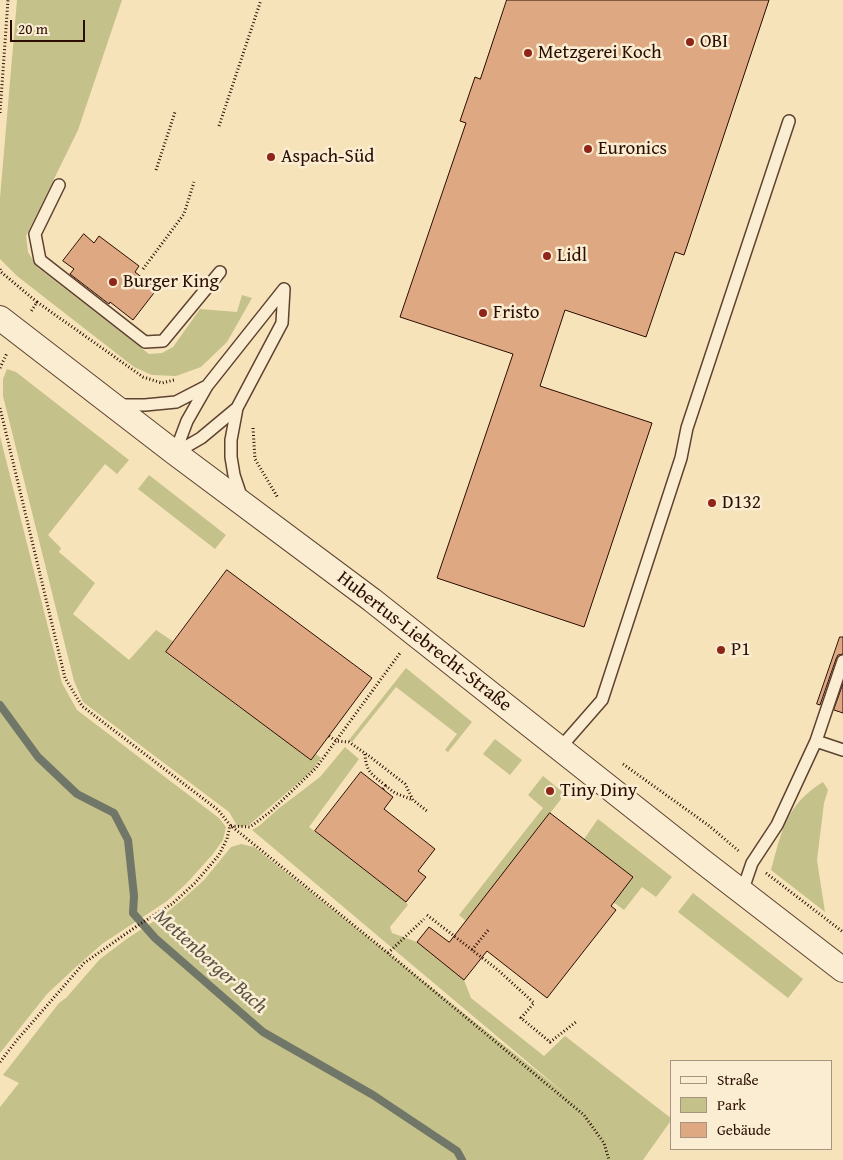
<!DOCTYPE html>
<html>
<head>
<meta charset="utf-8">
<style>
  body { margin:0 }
  #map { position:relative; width:843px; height:1160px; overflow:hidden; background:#f7e3ba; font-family:"Gentium Book Plus",serif }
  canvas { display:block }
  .legend { position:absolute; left:670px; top:1060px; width:162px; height:90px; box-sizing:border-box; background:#faedd2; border:1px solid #a7937f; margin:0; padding:6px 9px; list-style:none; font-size:15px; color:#2b0d02 }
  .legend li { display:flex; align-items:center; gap:10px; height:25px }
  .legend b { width:25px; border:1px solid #a7937f }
  .scale { position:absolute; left:10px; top:20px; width:75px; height:22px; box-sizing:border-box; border:2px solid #2b0d02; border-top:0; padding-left:6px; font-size:15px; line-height:18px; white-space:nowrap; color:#2b0d02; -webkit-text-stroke:4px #faedd2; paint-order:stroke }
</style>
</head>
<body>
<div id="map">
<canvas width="843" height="1160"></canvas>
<ul class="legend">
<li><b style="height:6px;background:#faedd2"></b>Straße</li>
<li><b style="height:14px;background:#c4c18a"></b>Park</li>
<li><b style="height:14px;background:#dea982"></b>Gebäude</li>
</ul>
<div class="scale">20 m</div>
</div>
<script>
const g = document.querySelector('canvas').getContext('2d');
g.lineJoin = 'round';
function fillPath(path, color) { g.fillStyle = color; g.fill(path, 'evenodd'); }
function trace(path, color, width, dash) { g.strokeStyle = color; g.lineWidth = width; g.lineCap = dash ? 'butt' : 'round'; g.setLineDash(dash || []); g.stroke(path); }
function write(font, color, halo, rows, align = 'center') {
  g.font = font + ' "Gentium Book Plus",serif'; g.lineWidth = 5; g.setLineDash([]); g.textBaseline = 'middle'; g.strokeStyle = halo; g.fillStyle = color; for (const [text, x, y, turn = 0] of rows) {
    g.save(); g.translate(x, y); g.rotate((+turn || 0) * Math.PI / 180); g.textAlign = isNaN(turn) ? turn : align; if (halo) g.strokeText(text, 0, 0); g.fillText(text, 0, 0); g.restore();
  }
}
fillPath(new Path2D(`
  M17 0H122L78 130 26 236 28 252 37 267 149 354 162 353 173 347 200 309 237 312 242 295 252 298 227 342 201 367 176 376 152 375 134 367 17 276 0 259V198Z
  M7 369 16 372 129 460 117 474 105 464 48 535 61 548 59 552 95 583 73 614 129 660 156 630 174 642 166 653 311 760 316 754 321 758 312 771 249 825 238 827 229 812 83 702 74 681 3 396V379Z
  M0 436 62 683 77 710 219 818 226 827 223 840 213 854 186 884 167 901 102 944 77 966 47 994 0 1053Z
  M149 475 226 535 215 549 138 489Z
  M406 668 472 722 448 752 445 750 457 734 396 687 352 742 349 740Z
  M495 739 522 760 510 775 483 754Z
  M345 747 359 759 309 827 406 902 408 905 390 927 392 933 417 942 464 980 471 998 544 1056 565 1036 672 1119 643 1160H0V1107L19 1083 3 1075 59 1003 66 998 100 959 128 938 165 914 183 899 204 880 231 847 241 844 254 847 568 1096 252 830 259 826 278 809 320 777Z
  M543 776 565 794 466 921 459 915 543 808 528 795Z
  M823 782 828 790 824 803 817 860 825 912 771 870C782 830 786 805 823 782Z
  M598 819 672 877 656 897 642 887 624 910 613 902 584 839Z
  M693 893 803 979 788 998 678 912Z`), '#c4c18a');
trace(new Path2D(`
  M0 705 38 757 77 794 114 813 128 840 134 896 133 913 155 938 263 1032 373 1095 457 1151 462 1160`), '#707768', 8);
const building = new Path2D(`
  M507 0H769L684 255 675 252 646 337 565 310 540 386 652 423 584 627 437 578 513 354 400 317 466 123 460 121 475 77 480 79Z
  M84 234 94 243 99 236 139 266 135 272 157 289 133 320 110 302 109 304 70 274 74 269 63 261Z
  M227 570 372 678 311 760 166 652Z
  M840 637H843V654L838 655 836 659 820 705 817 704Z
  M843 684V713L834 710Z
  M361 772 393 797 384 809 435 849 418 871 426 877 406 902 315 831Z
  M550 813 633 877 611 906 616 910 547 998 487 951 464 980 417 942 429 927 449 942Z`);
fillPath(building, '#dea982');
trace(building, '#2b0d02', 1);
const lane = new Path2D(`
  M59 185 35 234 40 260 145 342 163 341 220 272
  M118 405H145L176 402 207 386
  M175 453 187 421 207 386 284 289
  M175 453 201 438 237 408
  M242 499 234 475 231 457V440L237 408 282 323 284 289
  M816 741 843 750
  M560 748 602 700 681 458 687 428 789 121
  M742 892 752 863 777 825 816 741 843 661`);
const street = new Path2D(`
  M0 318 175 453 372 600 702 861 843 970`);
trace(lane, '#5e4230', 14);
trace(street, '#5e4230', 26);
trace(new Path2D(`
  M0 113 8 0
  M219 126 261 0
  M156 170 175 112
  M0 269 1 272 37 302 30 313
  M143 269 184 214 194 182
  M37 302 143 377 162 383 174 380
  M0 368 7 353
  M0 408 65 678 82 706 218 810 230 825 388 953 584 1115 604 1143 609 1160
  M253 428 255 459 278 498
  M329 736 336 741 349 742 369 756 405 784 413 800 427 811
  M365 754C366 773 373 775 386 786
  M623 764 708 825 740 852
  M383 789 386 786 395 793 413 800
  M231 826 250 827 270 812 316 768 400 653
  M766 873 843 932
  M427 915 498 970 534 1003 521 1018 550 1042 576 1022
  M472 950 489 929
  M388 953 424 919
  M0 1062 17 1040 84 963 137 926 172 904 195 883 219 855 227 839 230 825`), '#2b0d02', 3, [1, 2.5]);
trace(lane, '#faedd2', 11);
trace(street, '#faedd2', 24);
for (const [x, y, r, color] of [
  [690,42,5,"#8f2418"],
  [528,53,5,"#8f2418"],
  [588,149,5,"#8f2418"],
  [271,157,5,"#8f2418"],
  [547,256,5,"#8f2418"],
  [113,282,5,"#8f2418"],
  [483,313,5,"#8f2418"],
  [712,503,5,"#8f2418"],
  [721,650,5,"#8f2418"],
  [550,791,5,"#8f2418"]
]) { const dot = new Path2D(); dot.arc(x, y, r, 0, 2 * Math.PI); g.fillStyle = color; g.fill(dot); trace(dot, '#faedd2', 2); }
write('19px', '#2b0d02', '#faedd2', [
  ["OBI",700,42],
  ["Metzgerei Koch",538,53],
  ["Euronics",598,149],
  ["Aspach-Süd",281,157],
  ["Lidl",557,256],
  ["Burger King",123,282],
  ["Fristo",493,313],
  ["D132",722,503],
  ["P1",731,650],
  ["Tiny Diny",560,791]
], 'left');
write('19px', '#2b0d02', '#faedd2', [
  ["Hubertus-Liebrecht-Straße",424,642,38]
]);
write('italic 20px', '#595446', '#faedd2', [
  ["Mettenberger Bach",210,962,42]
]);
</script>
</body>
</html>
